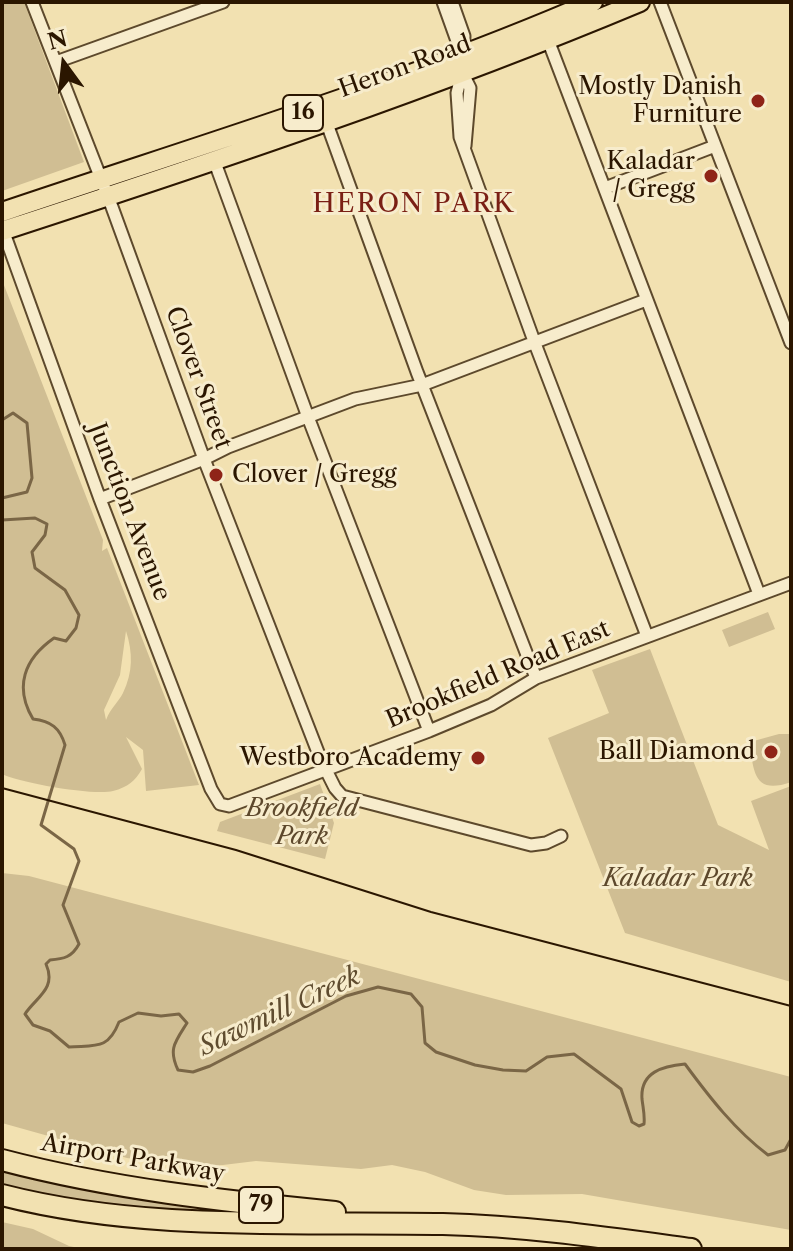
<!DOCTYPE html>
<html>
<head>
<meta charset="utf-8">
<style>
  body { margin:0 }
  #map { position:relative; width:793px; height:1251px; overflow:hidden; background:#f2e1b1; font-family:"Libre Caslon Text",serif }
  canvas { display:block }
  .frame { position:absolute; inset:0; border:4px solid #2b1600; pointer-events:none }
  .north { position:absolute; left:24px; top:24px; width:80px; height:80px; -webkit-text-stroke:6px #f7eccc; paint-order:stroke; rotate:345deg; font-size:22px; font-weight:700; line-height:32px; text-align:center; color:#2b1600 }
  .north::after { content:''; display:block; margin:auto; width:28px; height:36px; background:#2b1600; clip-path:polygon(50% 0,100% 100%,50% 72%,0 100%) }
</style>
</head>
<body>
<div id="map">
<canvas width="793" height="1251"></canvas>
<div class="frame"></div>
<div class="north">N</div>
</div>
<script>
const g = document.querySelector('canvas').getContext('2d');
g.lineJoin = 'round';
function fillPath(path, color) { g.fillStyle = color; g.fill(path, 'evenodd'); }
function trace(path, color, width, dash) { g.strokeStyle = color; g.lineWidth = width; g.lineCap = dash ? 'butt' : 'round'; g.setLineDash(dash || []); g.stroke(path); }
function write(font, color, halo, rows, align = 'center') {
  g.font = font + ' "Libre Caslon Text",serif'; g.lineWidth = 6; g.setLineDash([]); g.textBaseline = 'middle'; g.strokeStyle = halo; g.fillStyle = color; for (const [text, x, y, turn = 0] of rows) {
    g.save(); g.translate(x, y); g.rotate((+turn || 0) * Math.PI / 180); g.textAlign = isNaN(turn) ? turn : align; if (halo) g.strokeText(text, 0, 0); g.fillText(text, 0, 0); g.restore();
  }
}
fillPath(new Path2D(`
  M2 2H24L84 162 2 191Z
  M2 280 103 540 102 551 107 548 199 785 146 791 143 750 126 737 142 769C135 781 128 787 113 791 95 796 20 783 2 774ZM126 631C133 653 133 672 123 693 118 703 111 707 106 720L104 710 120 675Z
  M768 612 775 629 729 647 722 630Z
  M650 649 718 825 769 850 751 801 791 786V982L625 933 548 738 609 713 592 670Z
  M779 734H791V782C755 795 753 773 750 742Z
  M320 784 334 823 325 859 217 831 220 822Z
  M2 873 29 876 791 1077V1230L582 1194 506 1195 474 1190 425 1172 392 1165 361 1169 256 1161 198 1168 127 1158 2 1123Z
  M2 1169 225 1211 246 1213H131L2 1190Z
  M2 1222 33 1229 69 1246 84 1249H2Z`), '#d0be93');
trace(new Path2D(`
  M2 420 13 413 27 423 32 478 27 492 2 498
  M2 520 35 518 47 524 45 535 32 552 35 568 65 590 79 615 76 628 66 641 54 638C24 659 14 687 33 719 51 721 60 728 65 745L41 825 74 849 79 861 63 905 79 944C72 957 64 959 50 960L46 964C57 989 36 997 25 1014L33 1025 50 1031 69 1047C96 1045 108 1050 119 1022L138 1013 161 1016 179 1014 187 1023C175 1042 168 1049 178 1070L193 1072 210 1066 346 996 378 987 411 994 422 1007 425 1043 436 1052 475 1065 503 1070 526 1071 547 1057 574 1054 621 1089 632 1122 639 1126 644 1124C645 1115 643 1108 642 1099 640 1072 663 1066 685 1064 710 1098 735 1130 768 1155L785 1150 791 1139`), '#7a6646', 3);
const street = new Path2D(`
  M32 2 112 207 204 459 321 760 335 788 342 796 531 845 546 843 561 836
  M443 2 462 55
  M452 2 464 36 462 72 457 93 460 137 534 341 647 636
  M660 2 791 343
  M548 40 759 594
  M56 62 223 2
  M462 72 470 88 465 146
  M326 121 417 372 536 678
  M214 160 308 417 429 731
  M605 188 715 146
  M3 230 100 499 211 789 220 804 229 806 429 731 491 705 536 678 791 583
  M100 499 204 459 228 447 355 399 422 385 646 300`);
const primary = new Path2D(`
  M2 212C200 145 401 85 593 2
  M2 231C217 161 432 89 640 2`);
const highway = new Path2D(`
  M2 1160C112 1189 223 1201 335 1212
  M2 1195C146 1232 296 1221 443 1224 526 1226 609 1238 691 1249`);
trace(street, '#5d492c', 15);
trace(primary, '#2b1600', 22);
trace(highway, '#2b1600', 24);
trace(street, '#f7eccc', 11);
trace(primary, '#f2e1b1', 18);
trace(highway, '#f2e1b1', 20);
trace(new Path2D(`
  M2 788 236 850 431 912 791 1006`), '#2b1600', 2);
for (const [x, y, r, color] of [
  [758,101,8,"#8f2418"],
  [711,176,8,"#8f2418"],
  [216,475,8,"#8f2418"],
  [771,752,8,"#8f2418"],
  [478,758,8,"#8f2418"]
]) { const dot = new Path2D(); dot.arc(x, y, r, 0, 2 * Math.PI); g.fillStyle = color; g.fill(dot); trace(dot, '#f7eccc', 3); }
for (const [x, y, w] of [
  [303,113,40],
  [261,1205,44]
]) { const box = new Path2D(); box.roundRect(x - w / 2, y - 18, w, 36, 6); g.fillStyle = '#f7eccc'; g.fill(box); trace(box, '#2b1600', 2); }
write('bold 22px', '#2b1600', null, [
  ["16",303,113],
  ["79",261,1205]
]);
write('24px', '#2b1600', '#f7eccc', [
  ["Heron Road",405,67,-20],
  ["Clover Street",198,378,70],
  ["Junction Avenue",129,512,69],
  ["Brookfield Road East",498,675,-23],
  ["Airport Parkway",133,1159,10]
]);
write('24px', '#2b1600', '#f7eccc', [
  ["Mostly Danish",742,87],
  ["Furniture",742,115],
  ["Kaladar",695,162],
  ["/ Gregg",695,190],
  ["Clover / Gregg",232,475,"left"],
  ["Ball Diamond",755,752],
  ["Westboro Academy",462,758]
], 'right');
write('italic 24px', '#5d482c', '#f7eccc', [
  ["Brookfield",302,809],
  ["Park",302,837],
  ["Kaladar Park",678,879]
]);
g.letterSpacing = '2px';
write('26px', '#7a1f14', '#f7eccc', [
  ["HERON PARK",414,204]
]);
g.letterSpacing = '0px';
write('italic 26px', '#5f4c2f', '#f7eccc', [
  ["Sawmill Creek",280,1012,-25]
]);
</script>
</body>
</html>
